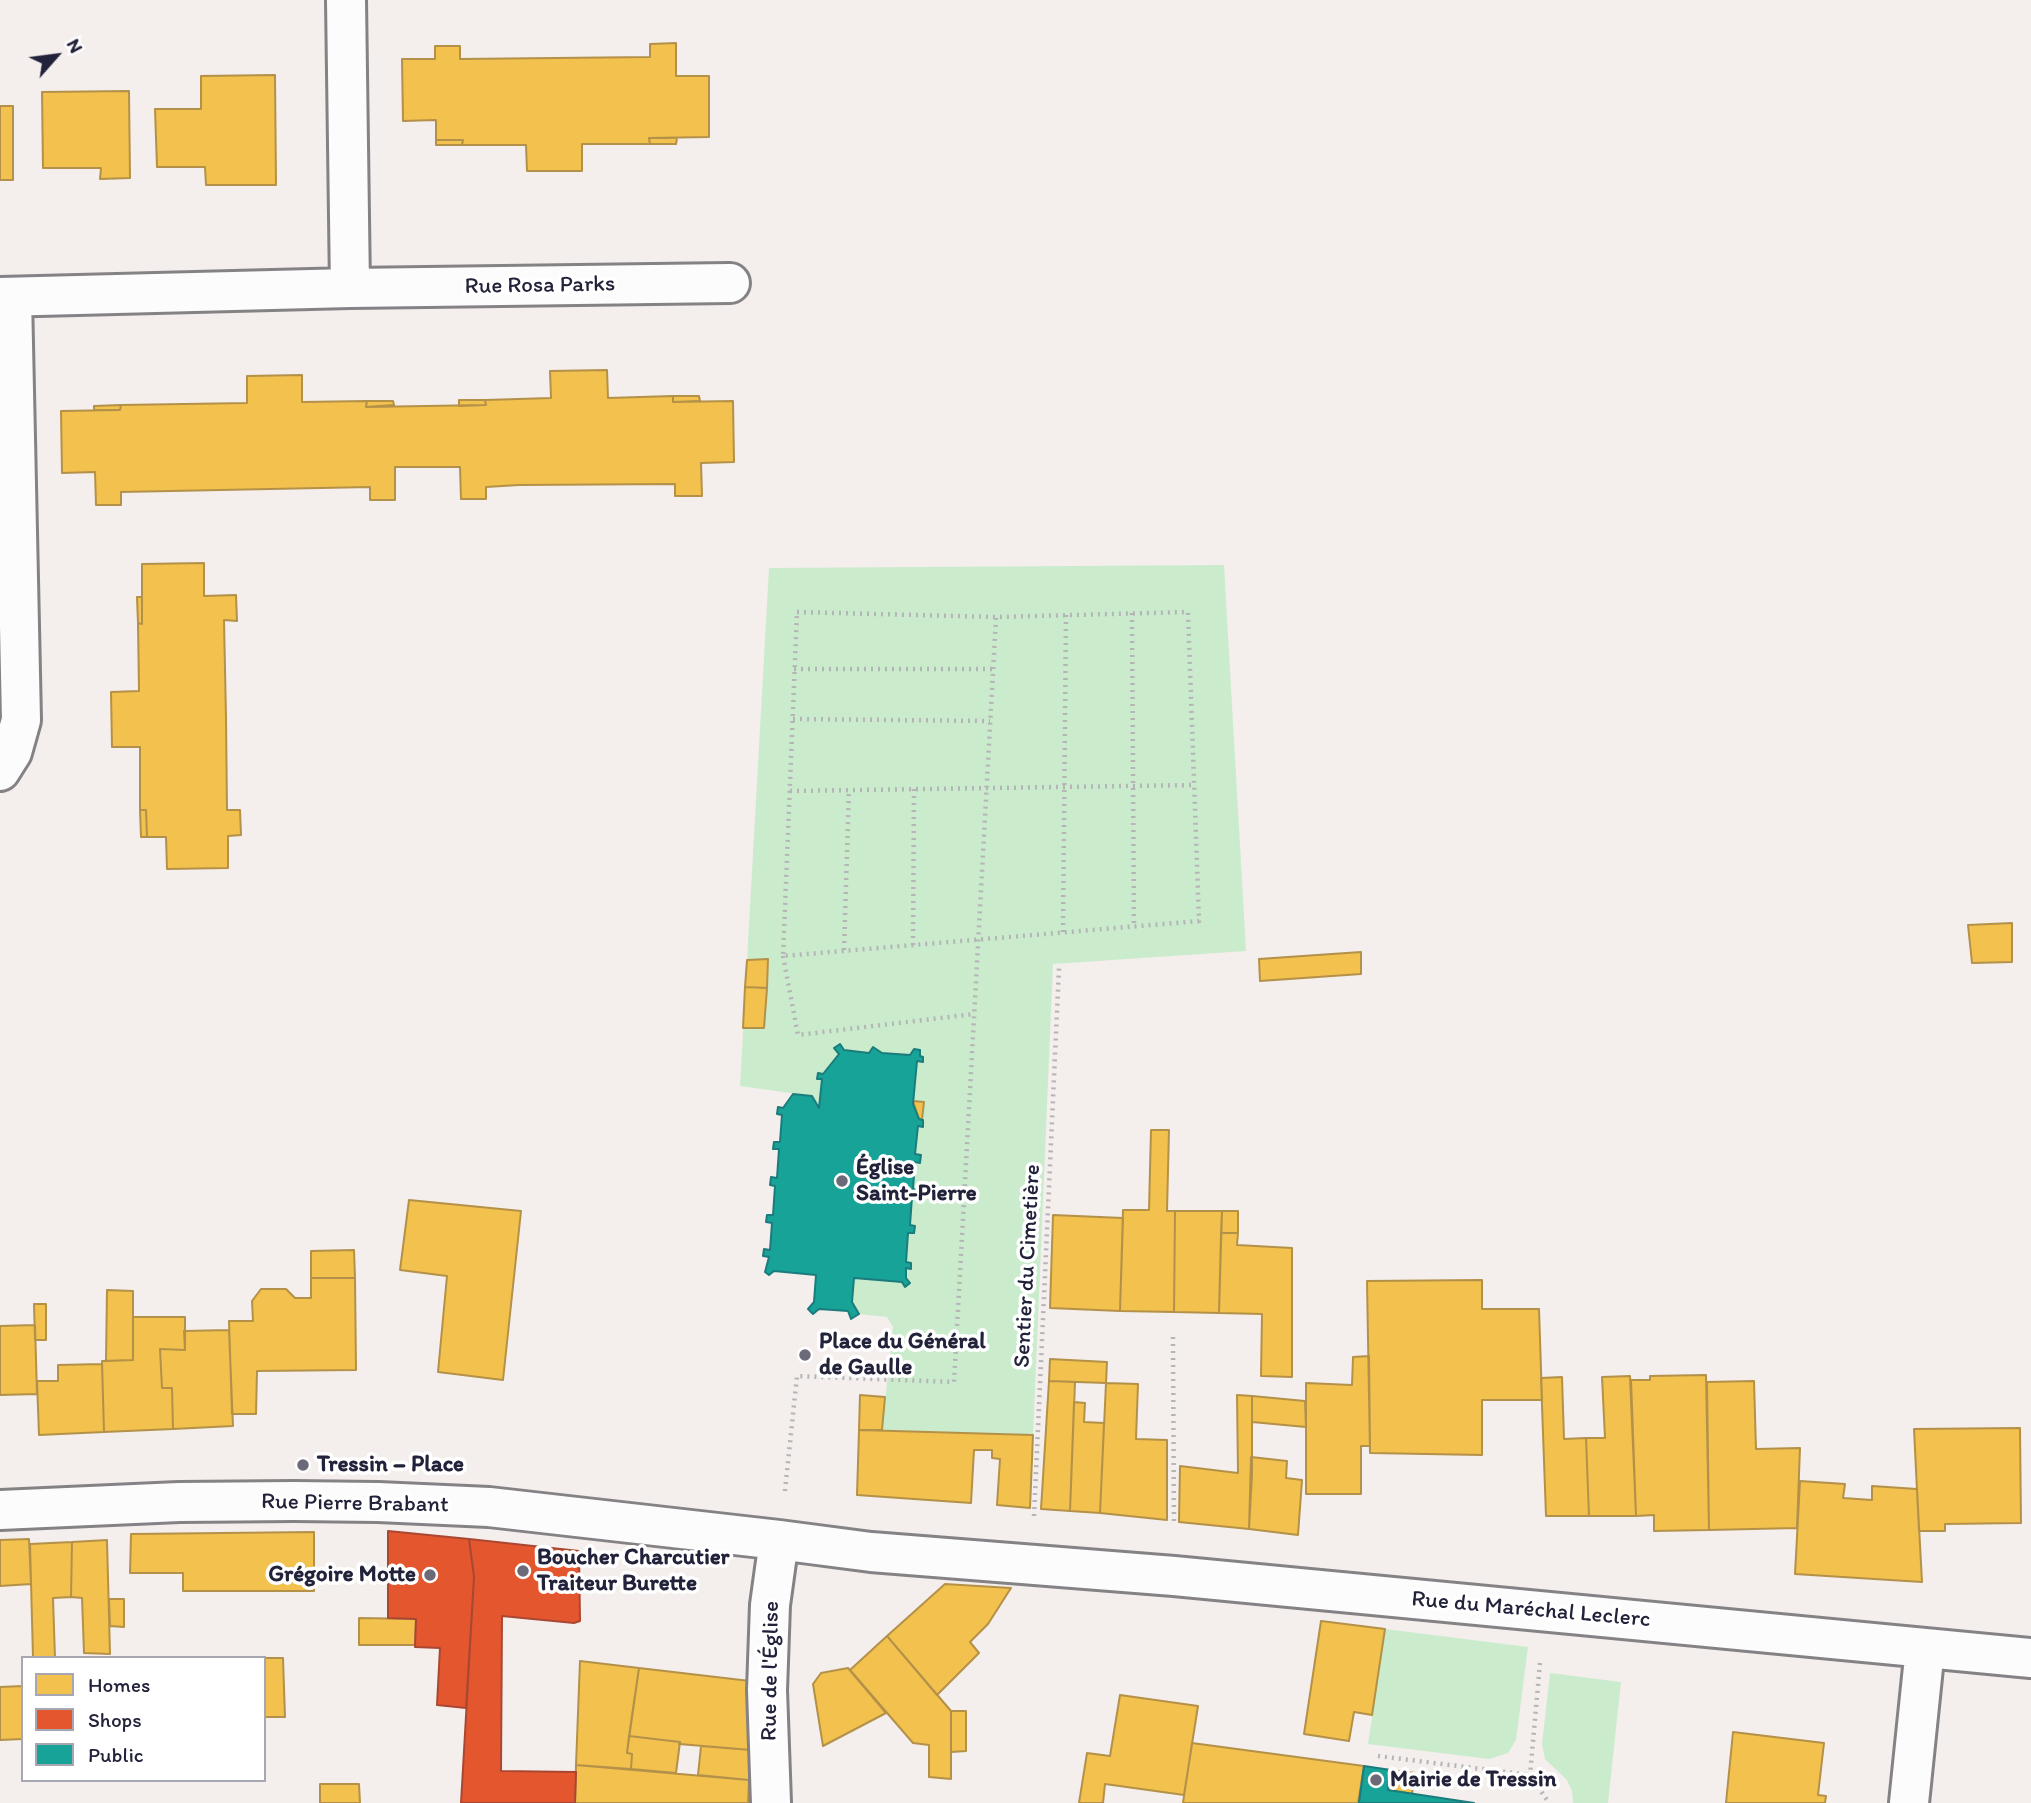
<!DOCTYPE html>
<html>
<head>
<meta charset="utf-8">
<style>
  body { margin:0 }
  #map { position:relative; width:2031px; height:1803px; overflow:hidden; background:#f4eeec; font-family:Itim,sans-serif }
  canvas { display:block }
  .legend { position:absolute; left:21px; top:1656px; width:245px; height:126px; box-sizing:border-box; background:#fff; border:2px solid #a7a7b1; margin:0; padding:9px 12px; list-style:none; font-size:21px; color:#22223b }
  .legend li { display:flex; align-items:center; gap:14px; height:35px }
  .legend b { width:35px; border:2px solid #a7a7b1 }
  .north { position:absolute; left:21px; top:21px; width:70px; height:70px; -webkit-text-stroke:5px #fff; paint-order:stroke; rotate:62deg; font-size:19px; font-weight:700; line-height:28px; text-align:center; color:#22223b }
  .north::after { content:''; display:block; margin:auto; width:24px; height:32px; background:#22223b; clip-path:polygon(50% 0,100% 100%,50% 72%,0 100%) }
</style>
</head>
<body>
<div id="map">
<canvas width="2031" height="1803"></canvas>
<ul class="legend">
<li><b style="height:19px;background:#f2c14e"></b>Homes</li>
<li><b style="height:19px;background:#e4572e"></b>Shops</li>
<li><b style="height:19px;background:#17a398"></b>Public</li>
</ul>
<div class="north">N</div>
</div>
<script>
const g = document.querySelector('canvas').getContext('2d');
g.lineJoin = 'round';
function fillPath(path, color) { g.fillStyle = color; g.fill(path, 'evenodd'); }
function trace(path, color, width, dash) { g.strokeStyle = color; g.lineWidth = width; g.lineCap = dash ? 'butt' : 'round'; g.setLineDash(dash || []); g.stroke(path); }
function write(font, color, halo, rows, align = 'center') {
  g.font = font + ' Itim,sans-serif'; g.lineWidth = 7; g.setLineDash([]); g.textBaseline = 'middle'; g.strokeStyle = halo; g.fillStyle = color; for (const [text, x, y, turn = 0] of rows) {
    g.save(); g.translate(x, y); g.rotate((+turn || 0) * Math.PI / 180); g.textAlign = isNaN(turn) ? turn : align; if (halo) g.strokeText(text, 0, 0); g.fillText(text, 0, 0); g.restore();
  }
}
fillPath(new Path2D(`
  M1224 565 1246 951 1053 964 1033 1435 882 1430 893 1327 887 1317 859 1314 852 1302 854 1278 902 1282 905 1287 909 1283 906 1278V1268L911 1269V1263L906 1262 908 1233H914L915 1226 910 1225 912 1197H917L918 1190 913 1189 915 1162 920 1163 921 1155 915 1154 918 1126 923 1127 924 1102 913 1101 917 1061H923V1057L920 1056V1050L914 1049 910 1055 882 1053 873 1047 869 1053 844 1050 839 1044 834 1048 839 1054 823 1074 818 1073 817 1079H822L819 1108 812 1096 740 1086 769 568Z
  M1385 1629 1528 1647 1516 1740 1508 1753 1489 1759 1368 1744Z
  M1550 1673 1621 1682 1608 1803H1573L1572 1791 1567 1780 1545 1759 1542 1744Z`), '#caeccd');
const homes = new Path2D(`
  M676 43V76H709V137L649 138 650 144H582V171H527L526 145H462L463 140H436V120L403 121 402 59H435V46H460V59L650 57V44Z
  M275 75 276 185H206L205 167H157L155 109H201V76Z
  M129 91 130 178 100 179 101 168H43L42 92Z
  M0 106H13V180H0Z
  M649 138H677L676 144H650Z
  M436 140H463L462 145H436Z
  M607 370 608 398 673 396V402L733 401 734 462 701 463 702 496H675V484L519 485 486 487V499H461L460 467H395V500H370V487L121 492V505H96L95 472 62 473 61 411 120 410 121 405 247 403V376L302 375V402L367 401 366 407 486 405 485 400 551 398 550 371Z
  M673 396H699L700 401 673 402Z
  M459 400H485L486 405 459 406Z
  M367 401H393L394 405 366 407Z
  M121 405 120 410H94V406Z
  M204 563V596L236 595 237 621 224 620 226 718 227 810H240L241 835 228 836V868L167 869 166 837H147L146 810H140V747H112L111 692 139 691 138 623 142 624V564Z
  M137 597H142V624L138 623Z
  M140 810H146L147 837H141Z
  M2012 923V962L1972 963 1968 925Z
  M1361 952V974L1260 981 1259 959Z
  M768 959 767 988 745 987 747 960Z
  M745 987 767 988 764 1028H743Z
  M913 1101 924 1102 922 1120 919 1119Z
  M1151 1130H1169L1167 1211H1175L1174 1312 1120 1311 1123 1210H1149Z
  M409 1200 521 1211 503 1380 438 1372 447 1276 400 1270Z
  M1175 1211H1222L1219 1313 1174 1312Z
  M1222 1211H1238V1233H1221Z
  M1053 1215 1123 1218 1120 1311 1050 1308Z
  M1221 1233H1238L1237 1245 1292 1248V1377L1261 1376 1262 1314 1219 1313Z
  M354 1250 355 1278H311V1251Z
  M311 1278H355L356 1370 257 1371 256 1414H232L229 1321H253L252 1301 261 1289H286L295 1298H311Z
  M1482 1280V1309H1539L1542 1400H1482V1455L1370 1453 1367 1281Z
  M107 1290 133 1291V1360L106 1361Z
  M34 1304H46V1340H35Z
  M133 1317H185V1350L160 1349 162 1388H172L173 1429 104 1432 102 1361 133 1360Z
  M35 1325 37 1394 0 1395V1326Z
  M229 1330 233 1426 173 1429 172 1388H162L160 1349 185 1350 184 1331Z
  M1369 1356 1370 1446H1361V1494H1306V1383L1352 1385 1353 1357Z
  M1050 1359 1107 1362 1106 1383 1049 1381Z
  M102 1364 104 1432 39 1435 37 1381H58V1365Z
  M1706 1375 1709 1530 1654 1531V1515L1636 1516 1631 1380H1650V1376Z
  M1630 1376 1636 1516H1589L1586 1438H1605L1602 1377Z
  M1562 1377 1564 1439 1586 1438 1589 1516H1546L1541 1378Z
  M1049 1381 1075 1382 1070 1511 1041 1509Z
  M1754 1381 1756 1449 1800 1448 1797 1528 1709 1530 1707 1382Z
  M1106 1383 1138 1384 1136 1439 1167 1440V1520L1100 1513Z
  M860 1395 885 1397 882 1430H859Z
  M1237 1395 1252 1396V1475L1249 1529 1179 1522 1180 1466 1238 1473Z
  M1252 1396 1305 1401 1306 1427 1252 1422Z
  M1074 1402 1085 1403 1084 1422 1104 1423 1100 1513 1070 1511Z
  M2020 1428 2021 1523 1945 1524V1531H1919L1914 1429Z
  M859 1430 1033 1435 1030 1508 997 1505 1000 1459 992 1458V1450H974L971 1503 857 1495Z
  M1251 1457 1287 1461 1286 1478 1302 1480 1298 1535 1249 1529Z
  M1800 1481 1845 1484 1843 1498 1872 1500V1486L1917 1489 1922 1582 1795 1574Z
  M314 1532V1591H183V1573H130L131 1534Z
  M29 1539 31 1584 0 1586V1540Z
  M107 1540 110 1654 84 1653 82 1598 71 1597 72 1542Z
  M72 1542 71 1597 53 1598 55 1658H33L30 1544Z
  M945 1584 1011 1588 988 1624 970 1642 979 1653 937 1695 887 1636Z
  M109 1599H124V1627L110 1626Z
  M359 1618 416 1619 415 1645H359Z
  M1321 1621 1385 1629 1372 1715 1354 1712 1349 1741 1304 1734Z
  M887 1636 951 1711V1779L929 1777V1745L913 1743 850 1670Z
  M264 1658H283L285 1717H264Z
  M580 1661 639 1668 627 1753 632 1754 631 1769 576 1765Z
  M639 1668 750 1681 751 1750 679 1744 680 1742 629 1736Z
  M848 1668 886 1713 823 1746 813 1684 821 1673Z
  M23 1686V1739L0 1740V1687Z
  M1120 1695 1198 1706 1184 1795 1105 1784 1103 1803H1079L1087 1753 1110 1756Z
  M951 1711H966V1751L951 1752Z
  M1733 1732 1824 1743 1818 1795 1826 1796 1825 1803H1726Z
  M629 1736 680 1742 676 1773 631 1769 632 1754 627 1753Z
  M1192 1743 1364 1766 1358 1803H1183Z
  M701 1746 751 1750 749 1780 698 1775Z
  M576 1765 749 1780 748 1803H575Z
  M1391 1770 1415 1773 1412 1794 1388 1790Z
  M320 1784H359L360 1803H320Z`);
fillPath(homes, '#f2c14e');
trace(homes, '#b49148', 2);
const shops = new Path2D(`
  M388 1531 469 1539 474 1577 466 1708 437 1705 440 1648 415 1647 416 1619 388 1618Z
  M469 1539 579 1551 580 1621 574 1623 502 1616 501 1771 576 1772 575 1803H461L474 1577Z`);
fillPath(shops, '#e4572e');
trace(shops, '#aa4732', 2);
const public = new Path2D(`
  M840 1044 844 1050 869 1053 873 1047 882 1053 910 1055 914 1049 920 1050V1056L923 1057V1062L917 1061 913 1104 919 1119 923 1120V1127L918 1126 915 1154 921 1155 920 1163 915 1162 913 1189 918 1190 917 1197H912L910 1225 915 1226 914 1233H908L906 1262 911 1263V1269L906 1268V1278L910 1283 905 1287 902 1282 854 1278 852 1302 859 1314 851 1319 848 1311 819 1309 813 1314 808 1309 814 1302 816 1275 774 1271 769 1275 765 1272 769 1257 763 1256 764 1249 770 1250 772 1223 766 1222 767 1215H773L775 1186 770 1185 771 1177 777 1178 779 1149H773L774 1142H780L782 1115 777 1114 778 1107 783 1108 793 1094 812 1096 819 1108 822 1079H817L818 1073 823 1074 839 1054 834 1048Z
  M1364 1766 1391 1770 1388 1790 1474 1803H1359Z`);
fillPath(public, '#17a398');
trace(public, '#1a7c7c', 2);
const minor = new Path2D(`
  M350 288 730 283
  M0 297 350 288 346 0
  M0 771 12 752 21 720 12 297
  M0 1510 179 1502 294 1501 378 1502 489 1507 779 1540 871 1552 1174 1576 2031 1658
  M771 1803 767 1690 770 1605 779 1540
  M1909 1803 1925 1648`);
trace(minor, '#858286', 44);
trace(new Path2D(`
  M797 612 996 617 1188 612 1199 921 783 956Z
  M1132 613 1134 926
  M794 669H993
  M793 719 990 721
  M790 791 1194 785
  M1063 932 1066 615
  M913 945 914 789
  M844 950 849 790
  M783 956 798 1035 974 1014
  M1173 1337 1174 1526
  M785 1491 797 1376 954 1382 996 617
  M1034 1516 1059 968
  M1540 1663 1530 1775 1549 1803
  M1378 1756 1530 1775`), '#b5b4b7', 4.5, [2, 5]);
trace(minor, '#fdfcfc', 38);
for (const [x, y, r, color] of [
  [842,1181,7,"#6c6979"],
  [805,1355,7,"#6c6979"],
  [303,1465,7,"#6c6979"],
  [523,1571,7,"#6c6979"],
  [430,1575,7,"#6c6979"],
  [1376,1780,7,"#6c6979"]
]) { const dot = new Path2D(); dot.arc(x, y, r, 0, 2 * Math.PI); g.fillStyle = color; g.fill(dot); trace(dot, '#fff', 2.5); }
write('23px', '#22223b', '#fff', [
  ["Rue Rosa Parks",540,286,-1],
  ["Sentier du Cimetière",1028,1266,-87],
  ["Rue Pierre Brabant",355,1504,1],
  ["Rue du Maréchal Leclerc",1531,1610,5],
  ["Rue de l'Église",771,1671,-89]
]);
write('bold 23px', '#22223b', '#fff', [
  ["Église",856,1168],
  ["Saint-Pierre",856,1194],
  ["Place du Général",819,1342],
  ["de Gaulle",819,1368],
  ["Tressin – Place",317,1465],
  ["Boucher Charcutier",537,1558],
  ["Traiteur Burette",537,1584],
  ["Grégoire Motte",416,1575,"right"],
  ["Mairie de Tressin",1390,1780]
], 'left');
</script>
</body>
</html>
